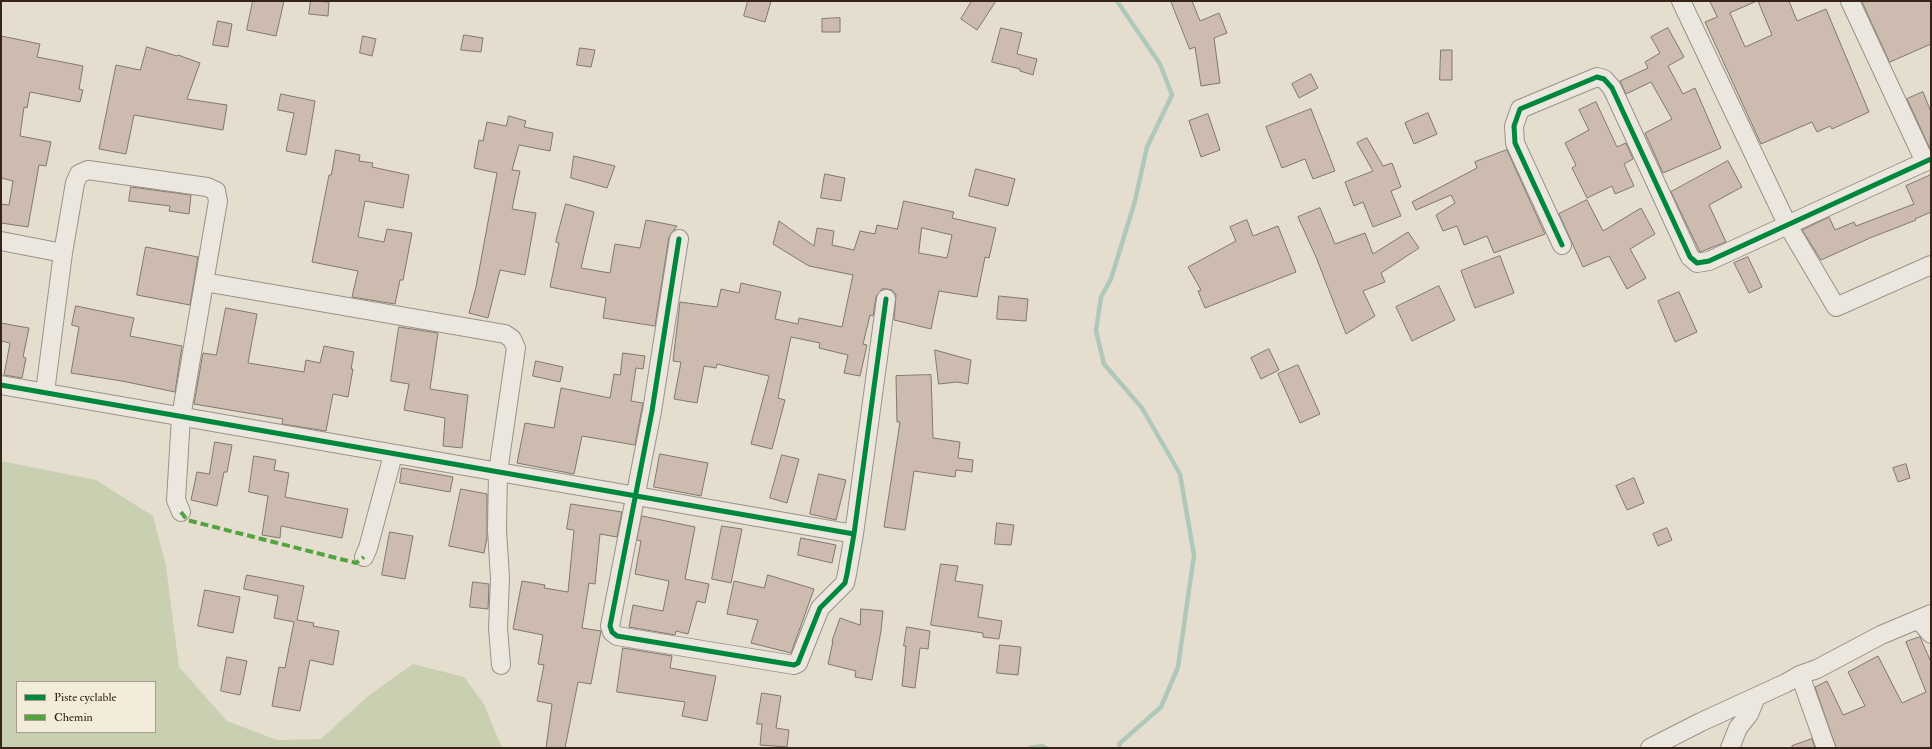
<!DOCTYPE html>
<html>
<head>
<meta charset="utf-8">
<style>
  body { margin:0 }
  #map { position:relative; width:1932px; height:749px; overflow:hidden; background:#e5decf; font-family:"IM FELL Double Pica",serif }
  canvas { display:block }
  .frame { position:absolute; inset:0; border:2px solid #352417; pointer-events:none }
  .legend { position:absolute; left:16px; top:681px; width:140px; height:52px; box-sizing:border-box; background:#f4ecda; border:1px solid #a89c8c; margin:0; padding:5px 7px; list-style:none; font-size:12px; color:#352417 }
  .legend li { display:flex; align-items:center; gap:8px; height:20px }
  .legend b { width:20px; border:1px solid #a89c8c }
</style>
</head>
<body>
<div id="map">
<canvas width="1932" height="749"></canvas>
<div class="frame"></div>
<ul class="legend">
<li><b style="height:5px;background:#00873e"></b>Piste cyclable</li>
<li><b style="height:5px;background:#53a340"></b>Chemin</li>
</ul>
</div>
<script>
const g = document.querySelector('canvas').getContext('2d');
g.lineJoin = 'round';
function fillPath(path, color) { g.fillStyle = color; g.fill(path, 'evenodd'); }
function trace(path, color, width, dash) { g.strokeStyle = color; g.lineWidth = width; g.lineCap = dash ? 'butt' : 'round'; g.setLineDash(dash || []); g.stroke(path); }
fillPath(new Path2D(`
  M1 461 96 480 153 516 166 566 179 667 227 721 277 740 321 739 368 696 413 664 464 677 484 704 502 748H1ZM17 682H155V732H17Z`), '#c9d0b2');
trace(new Path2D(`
  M1117 1 1160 64 1172 95 1147 147 1135 201 1111 279 1101 297 1096 331 1104 364 1142 408 1180 474 1194 555 1178 667 1161 707 1119 744 1120 748
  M1030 748 1042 746 1046 748`), '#b0c8ba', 4.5);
const building = new Path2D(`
  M253 1H284L276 36 247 30Z
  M311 1 329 2 328 16 309 14Z
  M748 1H771L765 22 744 16Z
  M972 1H996L977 30 961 19Z
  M1171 1H1192L1200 21 1219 13 1227 33 1214 38 1220 83 1201 86 1195 47 1190 49Z
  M1710 1H1789L1797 21 1826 9 1869 112 1832 129 1830 126 1817 132 1812 122 1761 144 1705 22 1717 17ZM1758 1 1772 35 1745 47 1730 13Z
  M1862 1H1931V44L1890 62Z
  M840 18V32H822V19Z
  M218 21 232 24 228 47 213 45Z
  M1001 28 1022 33 1017 54 1037 59 1033 75 1020 71V69L992 62Z
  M1668 28 1684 57 1668 66 1683 94 1695 88 1721 148 1663 173 1645 133 1672 119 1651 82 1626 94 1620 81 1648 68 1645 62 1660 53 1651 37Z
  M464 35 483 38 481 52 461 50Z
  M1 36 40 44 37 57 83 66 79 89 83 90 80 102 30 92 27 108 24 107 20 136 51 142 46 166 39 165 28 227 1 223V204L9 205 13 181 1 178Z
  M363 36 376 39 372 56 360 53Z
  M147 47 177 56 178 55 200 63 187 99 227 105 223 130 134 115 126 154 99 149 116 65 140 70Z
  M580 48 595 50 591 67 577 65Z
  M1441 50H1452V80H1440Z
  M1311 74 1318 88 1299 98 1292 84Z
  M1923 92 1931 112 1930 149 1907 99Z
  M281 94 315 101 306 155 286 151 294 113 278 110Z
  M1596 102 1617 147 1626 143 1633 159 1624 164 1634 186 1615 194 1612 186 1587 198 1572 168 1576 165 1565 143 1589 130 1579 110Z
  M1311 109 1335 171 1313 179 1305 159 1282 168 1266 127Z
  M1428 113 1437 134 1414 144 1405 123Z
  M1208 114 1220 150 1201 157 1189 121Z
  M509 116 526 121 524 127 553 133 550 151 519 145 512 170 520 171 512 209 536 213 525 275 500 270 488 318 469 313 476 287 497 173 474 168 479 140 483 141 487 122 506 126Z
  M1367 138 1383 166 1392 163 1401 187 1391 191 1401 216 1373 227 1363 202 1354 206 1345 182 1373 171 1357 143Z
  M336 150 360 155 359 161 373 163 372 167 409 175 403 208 365 201 358 237 384 242 387 229 412 233 403 280H400L395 304 352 297 358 271 312 262 329 175H331Z
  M1507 150 1545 234 1494 253 1487 236 1464 245 1457 226 1443 231 1436 215 1455 203 1451 195 1416 210 1412 202 1477 168 1475 162Z
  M574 156 615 166 607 188 571 178Z
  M1728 161 1742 187 1709 205 1726 242 1700 252 1671 192Z
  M976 169 1015 179 1008 206 969 196Z
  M825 174 845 178 841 201 821 198Z
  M1931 175V212L1915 219 1916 220 1870 238 1821 260 1802 230 1829 217 1835 230 1854 222 1856 226 1914 204 1906 186Z
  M131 187 191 195 189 214 169 211 170 206 129 201Z
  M1587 200 1603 231 1641 208 1655 234 1630 249 1646 278 1627 289 1609 256 1583 267 1559 214Z
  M904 201 954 212 952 218 996 228 989 258 985 257 977 297 939 291 931 329 894 320 896 295 892 290 887 289H882L876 297 873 316 870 315 863 344 867 345 860 376 844 373 848 355 819 348 820 343 791 337 778 398 785 400 772 449 751 444 769 376 717 364 716 368 704 366 697 403 674 399 681 362 673 361 680 302 717 307 721 289 739 293 741 283 781 292 775 319 798 324 799 318 842 327 853 275 809 266 773 244 779 221 814 246 817 228 834 231 832 245 854 250 860 231 875 234 877 225 897 229ZM922 228 952 235 947 258 919 253Z
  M566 204 594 212 581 268 610 273 615 244 640 248 646 220 677 226 669 237 655 326 603 318 606 298 550 287 559 243 556 242Z
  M1320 208 1335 244 1365 233 1373 254 1408 232 1419 248 1381 273 1385 282 1363 291 1375 316 1346 334 1316 257 1298 217Z
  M1247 220 1253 236 1278 226 1296 272 1205 308 1198 291 1201 290 1188 267 1236 241 1230 227Z
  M146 247 198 257 190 305 137 295Z
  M1500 256 1514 293 1475 308 1461 271Z
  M1748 257 1762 287 1749 293 1734 263Z
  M1439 286 1455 320 1412 341 1396 307Z
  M1679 292 1697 332 1675 342 1658 301Z
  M999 296 1028 299 1026 321 997 319Z
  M76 306 134 318 130 336 182 346 175 392 122 381 71 373 79 327 72 325Z
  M226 308 257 314 248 363 304 372 306 360 320 363 324 346 354 352 351 369H353L348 397 333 394 326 431 282 424 283 419 194 404 203 353 216 355Z
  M1 323 29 328 23 357 26 358 22 378 4 375 10 343 1 341Z
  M399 327 438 333 430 389 468 395 462 448 443 446 445 418 404 410 409 384 391 381Z
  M1269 349 1279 370 1261 379 1251 358Z
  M935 350 971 360 968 384 957 382 939 384Z
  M623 353 645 356 643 369 636 368 631 401 643 403 635 445 582 436 574 474 517 463 525 423 554 428 561 388 610 398 614 374 620 375Z
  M536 361 563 367 560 382 533 376Z
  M1298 365 1320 414 1300 423 1278 374Z
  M931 375 933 438 960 442 958 458 973 460 972 472 956 470 955 477 914 471 905 530 884 527 900 422H897L896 376Z
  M215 442 232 445 227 472H224L217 506 191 500 197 472 209 474Z
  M660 454 708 463 701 496 654 487Z
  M782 455 799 459 787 503 770 498Z
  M254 456 276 460 274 470 289 473 285 497 348 509 342 538 281 526 280 538 262 535 268 496 249 492Z
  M1906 464 1910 478 1898 482 1893 468Z
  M402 468 453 477 450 492 400 483Z
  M819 474 846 480 836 520 810 514Z
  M1634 478 1644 503 1627 510 1616 486Z
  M461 489 487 494V537L484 553 449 546Z
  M571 504 622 512 617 537 600 534 595 584 589 583 582 628 601 631 591 684 578 682 565 748H546L552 704 537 701 544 665 538 664 543 635 513 629 522 581 545 585 544 588 568 592 574 530 567 529Z
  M642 516 695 527 685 579 709 584 705 603 697 601 688 634 676 631 675 635 629 627 633 605 663 611 669 581 635 574 641 541 637 540Z
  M997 523 1014 525 1011 545 995 544Z
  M722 526 742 529 731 583 712 579Z
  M1667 528 1672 540 1658 546 1653 534Z
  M390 532 413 536 405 579 382 575Z
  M801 538 836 545 832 563 798 555Z
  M941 564 958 566 955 581 983 585 978 617 1002 621 999 639 983 637V633L931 625Z
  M247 575 304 586 297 620 314 623 313 626 339 631 333 665 310 660 300 711 272 706 279 667 285 668 294 622 274 618 278 596 244 589Z
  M768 575 814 589 791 653 751 643 758 620 727 614 734 581 764 588Z
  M473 582 489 584 488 609 470 607Z
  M205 590 240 597 233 633 198 626Z
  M861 609 883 611 881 631 872 680 855 677 856 671 828 664 833 641H832L840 618 860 625Z
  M907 627 930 631 928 649 920 648 915 688 902 686 906 646H904Z
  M1920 637 1931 662V748H1836L1815 687 1827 681 1843 715 1865 706 1848 672 1878 656 1902 703 1926 692 1906 642Z
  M1000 645 1021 647 1018 675 997 673Z
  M623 648 672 656 670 668 716 676 707 721 682 716 685 702 617 692Z
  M227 657 247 661 240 695 221 691Z
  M762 693 781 696 776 728 789 730 787 747 760 745 762 724H757Z
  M1812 739 1815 748H1792V746Z`);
fillPath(building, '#ccbbae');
trace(building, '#7f786f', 1);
const minor = new Path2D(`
  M1681 1 1787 224 1836 307 1931 265
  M1850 1 1925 162
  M679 239 652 411 610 626 612 632 617 636 794 665 798 663 820 608 845 583 847 574 854 534 886 299
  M1 241 63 253
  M1562 245 1515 143 1514 126 1520 109 1597 77 1604 79 1612 88 1690 257 1697 263 1709 261 1931 159
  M204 282 505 334 512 339 516 348 498 472 497 530 500 578 498 628 501 665
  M1 385 854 534
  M45 392 63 253 75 183 79 174 88 170 207 187 216 191 218 201 181 417 176 500 181 512
  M364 557 368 548 393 455
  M1919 620 1931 634
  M1800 675 1826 748
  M1650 748 1701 722 1786 683 1800 675 1817 669 1881 635 1931 614
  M1730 748 1738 728 1749 714 1756 697`);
trace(minor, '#989288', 20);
trace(minor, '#ebe7df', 18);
trace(new Path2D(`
  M181 512 187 520 356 563 364 557`), '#53a340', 4, [8, 4]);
trace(new Path2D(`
  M679 239 652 411 610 626 612 632 617 636 794 665 798 663 820 608 845 583 847 574 854 534 886 299
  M1562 245 1515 143 1514 126 1520 109 1597 77 1604 79 1612 88 1690 257 1697 263 1709 261 1931 159
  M1 385 854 534`), '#00873e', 5);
</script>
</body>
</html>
